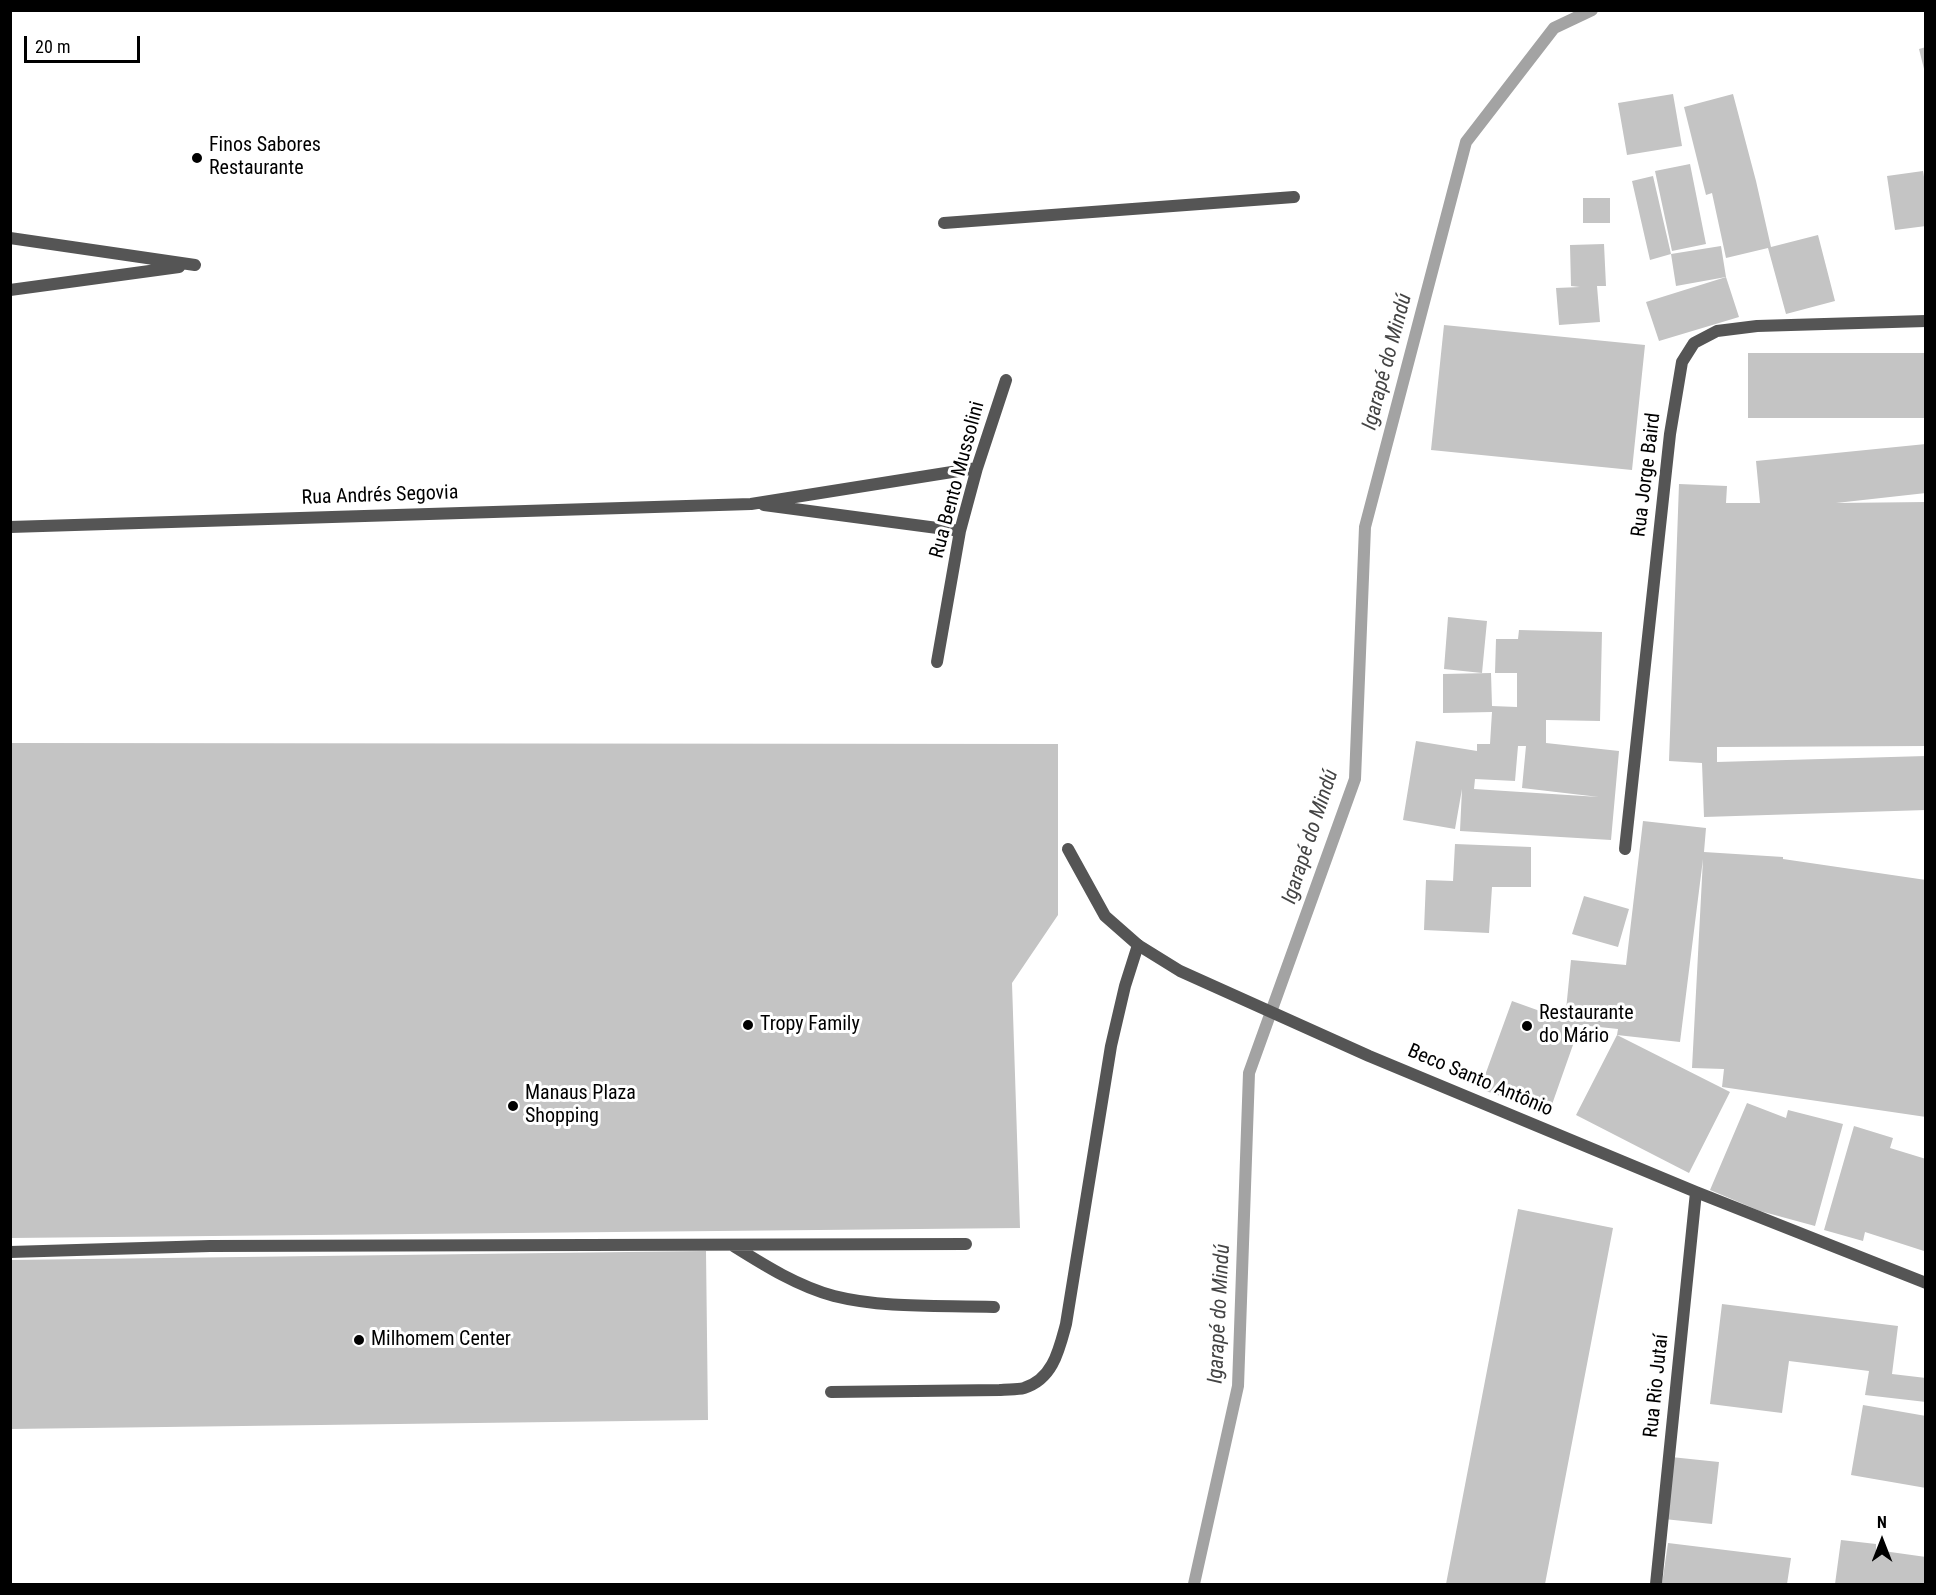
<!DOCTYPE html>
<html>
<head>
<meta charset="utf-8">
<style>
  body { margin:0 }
  #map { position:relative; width:1936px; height:1595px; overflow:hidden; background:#fff; font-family:"Roboto Condensed",sans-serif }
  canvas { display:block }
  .frame { position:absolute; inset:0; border:12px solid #000; pointer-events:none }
  .north { position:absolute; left:1852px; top:1511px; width:60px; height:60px; -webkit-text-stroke:4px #fff; paint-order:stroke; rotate:0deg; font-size:16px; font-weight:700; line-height:24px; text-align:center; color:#000 }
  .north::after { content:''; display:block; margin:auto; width:21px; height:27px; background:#000; clip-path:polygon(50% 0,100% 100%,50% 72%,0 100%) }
  .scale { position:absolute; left:24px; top:36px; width:116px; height:27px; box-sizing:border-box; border:3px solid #000; border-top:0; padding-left:8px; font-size:18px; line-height:21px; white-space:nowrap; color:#000; -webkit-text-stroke:4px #fff; paint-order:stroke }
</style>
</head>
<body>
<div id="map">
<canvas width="1936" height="1595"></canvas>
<div class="frame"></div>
<div class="north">N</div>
<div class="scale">20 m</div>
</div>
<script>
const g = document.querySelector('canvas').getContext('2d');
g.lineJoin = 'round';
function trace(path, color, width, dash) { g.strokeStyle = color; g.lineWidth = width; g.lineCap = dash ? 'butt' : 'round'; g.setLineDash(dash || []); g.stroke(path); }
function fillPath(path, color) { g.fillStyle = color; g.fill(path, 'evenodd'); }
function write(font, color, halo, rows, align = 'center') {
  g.font = font + ' "Roboto Condensed",sans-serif'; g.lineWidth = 6; g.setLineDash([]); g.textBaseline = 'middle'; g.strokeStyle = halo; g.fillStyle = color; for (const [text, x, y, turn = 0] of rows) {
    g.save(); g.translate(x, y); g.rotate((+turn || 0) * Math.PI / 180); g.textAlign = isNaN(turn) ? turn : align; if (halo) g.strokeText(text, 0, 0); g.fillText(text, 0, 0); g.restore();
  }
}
trace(new Path2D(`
  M1194 1584 1238 1386 1249 1073 1355 779 1365 527 1466 142 1554 28 1592 10`), '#a3a3a3', 12);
fillPath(new Path2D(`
  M1926 47V73H1925L1919 49Z
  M1673 94 1682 146 1627 155 1618 103Z
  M1733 94 1756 181 1771 247 1818 235 1835 301 1786 314 1768 248 1726 258 1712 193 1706 195 1684 107Z
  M1690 164 1706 244 1672 251 1655 171Z
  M1923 171 1926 189V226L1895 230 1887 176Z
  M1653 176 1671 254 1650 260 1632 181Z
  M1583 198H1610V223H1583Z
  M1604 244 1606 286H1597L1600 322 1559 325 1556 288 1580 287 1571 286 1570 245Z
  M1721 246 1726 277 1676 286 1671 254Z
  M1726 277 1739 317 1659 341 1646 302Z
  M1444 325 1645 345 1632 470 1431 450Z
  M1748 353H1926V418H1748Z
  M1926 444V493L1836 503 1926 502V746L1717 747V762L1926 756V810L1704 817 1702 763 1669 761 1679 484 1727 486 1726 503H1760L1756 461Z
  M1448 617 1487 621 1482 673 1444 669Z
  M1519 630 1602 632 1600 721 1546 720V743L1619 751 1611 840 1460 831 1462 789 1455 829 1403 820 1416 741 1477 751V744H1490L1492 712 1443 713V674L1491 673 1492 706 1517 707V673H1495L1496 639H1518ZM1518 746H1526L1522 788 1599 797 1474 789 1475 779 1515 781Z
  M10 743 1058 744V915L1012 983 1020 1228 10 1238Z
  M1643 821 1706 828 1704 852 1783 857V859L1926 880V1117L1722 1087 1724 1069 1692 1068 1703 859 1680 1042 1617 1035 1618 1029 1580 1025 1549 1113 1480 1089 1512 1001 1565 1020 1571 960 1626 965Z
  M1455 844 1531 847V887H1492L1489 933 1424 930 1426 880 1453 881Z
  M1584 896 1629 909 1618 947 1572 934Z
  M1617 1035 1730 1092 1689 1173 1576 1115Z
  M1747 1103 1786 1118 1788 1110 1843 1124 1815 1226 1760 1211 1710 1190Z
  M1854 1126 1893 1138 1890 1148 1926 1159 1924 1251 1865 1232 1863 1241 1824 1230Z
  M1518 1209 1613 1228 1545 1584H1446Z
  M706 1251 708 1420 10 1429V1260Z
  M1722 1304 1898 1326 1892 1374 1926 1378V1402L1865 1395 1869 1371 1789 1361 1782 1413 1710 1404Z
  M1863 1405 1926 1416V1488L1851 1475Z
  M1671 1457 1719 1462 1712 1524 1664 1519Z
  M1841 1540 1876 1544V1550L1926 1557V1584H1835Z
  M1668 1543 1791 1558 1787 1584H1662Z`), '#c4c4c4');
trace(new Path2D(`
  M944 223 1294 197
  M10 238 195 265
  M10 290 179 267
  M732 1245C764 1265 797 1286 834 1296 886 1309 942 1305 994 1307
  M10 1252 210 1246 966 1244
  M831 1392 1000 1390C1007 1389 1017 1390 1024 1388 1053 1379 1059 1350 1066 1324L1111 1046 1125 986 1138 945`), '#555', 12);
trace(new Path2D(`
  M764 505 960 531
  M10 527 751 504 977 468
  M937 662 960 531 977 468 1006 380
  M1068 849 1105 916 1138 945 1180 971 1369 1056 1696 1192 1926 1283
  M1625 849 1670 434 1682 362 1694 343 1717 331 1757 326 1926 321
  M1656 1584 1696 1192`), '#555', 12);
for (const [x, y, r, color] of [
  [197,158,6,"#000"],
  [748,1025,6,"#000"],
  [1527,1026,6,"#000"],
  [513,1106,6,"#000"],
  [359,1340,6,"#000"]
]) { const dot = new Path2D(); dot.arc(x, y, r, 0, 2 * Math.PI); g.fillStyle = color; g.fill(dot); trace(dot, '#fff', 2); }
write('20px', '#000', '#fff', [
  ["Finos Sabores",209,146],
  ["Restaurante",209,169],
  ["Restaurante",1539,1014],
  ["do Mário",1539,1037],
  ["Tropy Family",760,1025],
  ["Manaus Plaza",525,1094],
  ["Shopping",525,1117],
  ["Milhomem Center",371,1340]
], 'left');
write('20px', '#000', '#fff', [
  ["Rua Jorge Baird",1647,475,-83],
  ["Rua Bento Mussolini",958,480,-75],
  ["Rua Andrés Segovia",380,496,-2],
  ["Beco Santo Antônio",1480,1081,23],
  ["Rua Rio Jutaí",1657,1386,-84]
]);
write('italic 21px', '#444', '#fff', [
  ["Igarapé do Mindú",1388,362,-75],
  ["Igarapé do Mindú",1311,837,-72],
  ["Igarapé do Mindú",1220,1314,-87]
]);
</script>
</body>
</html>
